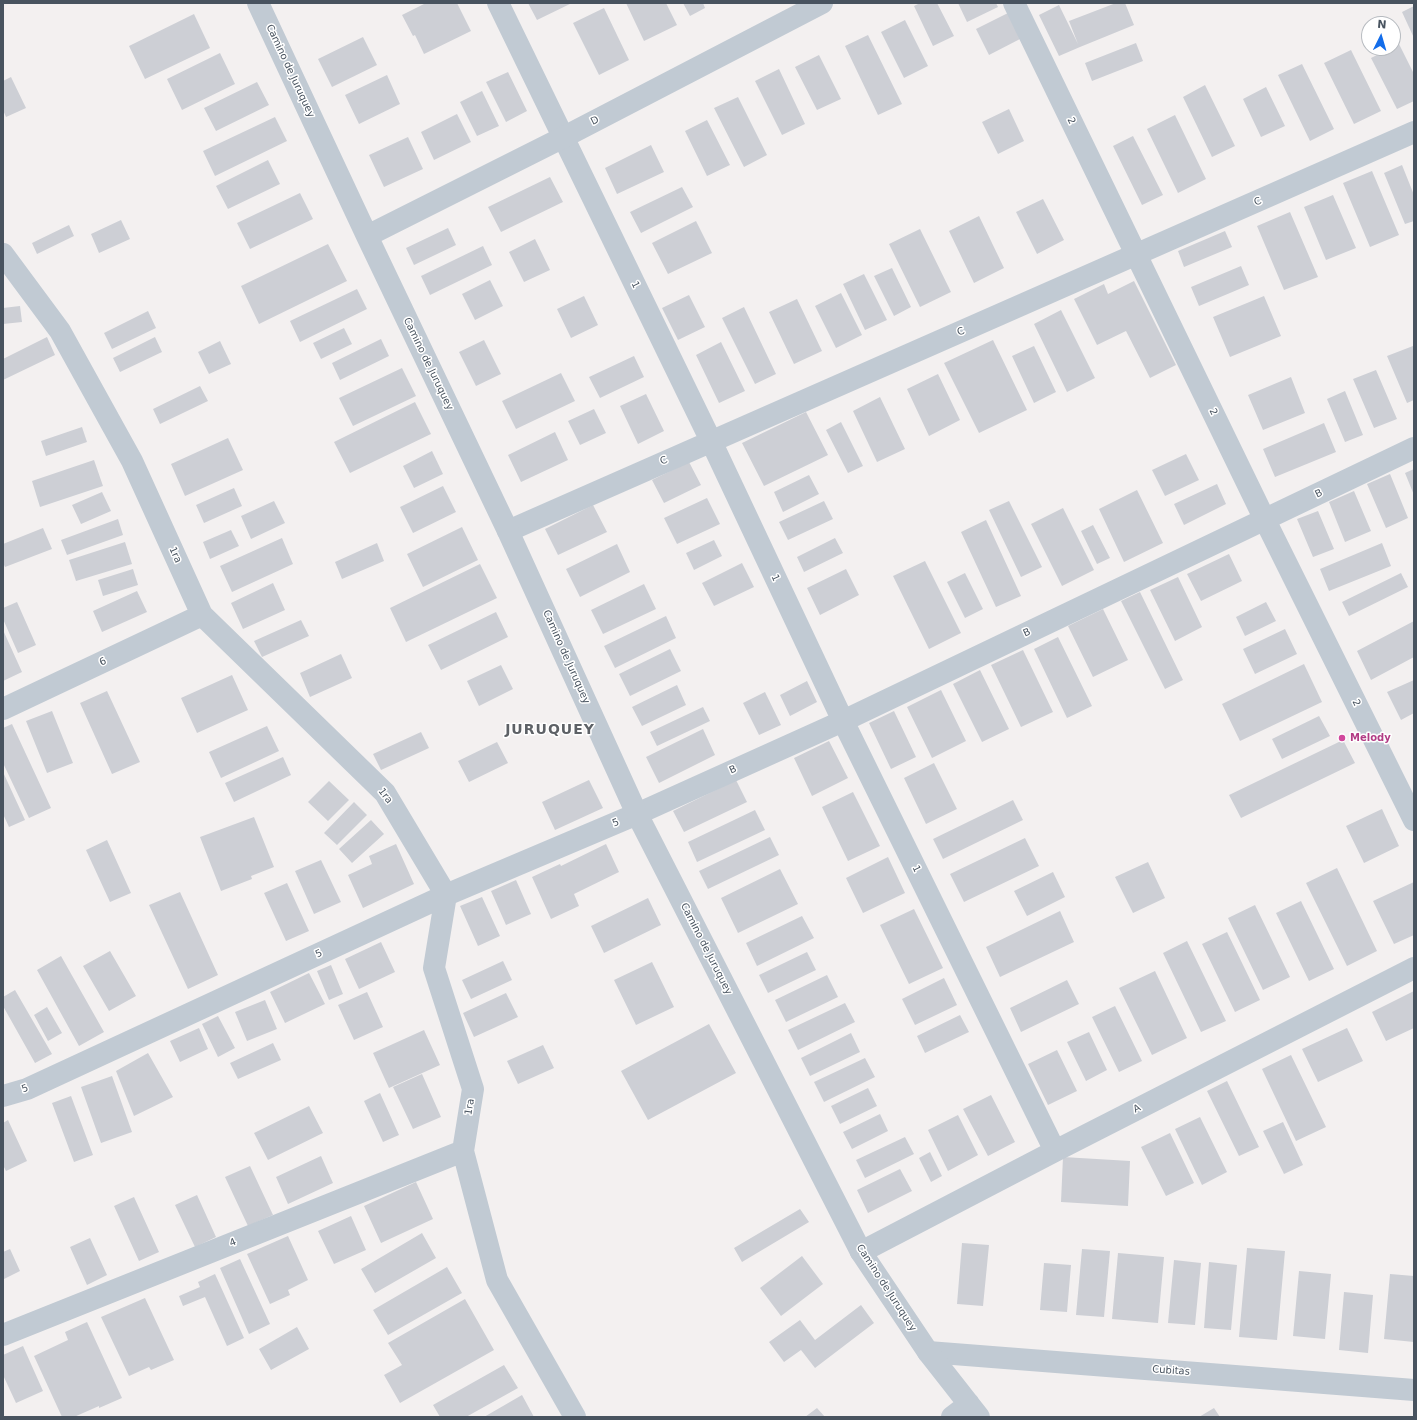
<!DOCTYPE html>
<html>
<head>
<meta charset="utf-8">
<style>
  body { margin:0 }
  #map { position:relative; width:1417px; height:1420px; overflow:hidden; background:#f3f0f0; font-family:"DejaVu Sans",sans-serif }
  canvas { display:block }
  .frame { position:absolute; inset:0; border:4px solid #48535f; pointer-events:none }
  .north { position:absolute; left:1361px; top:16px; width:40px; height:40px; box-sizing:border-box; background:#fff; border:1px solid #b6babf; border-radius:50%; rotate:5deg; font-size:11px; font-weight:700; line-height:16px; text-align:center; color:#48535f }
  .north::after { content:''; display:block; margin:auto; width:14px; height:18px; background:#136dea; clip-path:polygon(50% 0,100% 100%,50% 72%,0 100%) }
</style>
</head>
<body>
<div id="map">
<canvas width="1417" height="1420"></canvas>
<div class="frame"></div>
<div class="north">N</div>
</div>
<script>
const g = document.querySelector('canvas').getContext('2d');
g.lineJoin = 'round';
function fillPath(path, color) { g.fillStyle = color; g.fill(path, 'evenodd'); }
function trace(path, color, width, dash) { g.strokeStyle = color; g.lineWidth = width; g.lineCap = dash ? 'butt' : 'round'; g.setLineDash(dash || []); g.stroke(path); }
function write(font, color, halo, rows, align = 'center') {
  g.font = font + ' "DejaVu Sans",sans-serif'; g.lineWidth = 3; g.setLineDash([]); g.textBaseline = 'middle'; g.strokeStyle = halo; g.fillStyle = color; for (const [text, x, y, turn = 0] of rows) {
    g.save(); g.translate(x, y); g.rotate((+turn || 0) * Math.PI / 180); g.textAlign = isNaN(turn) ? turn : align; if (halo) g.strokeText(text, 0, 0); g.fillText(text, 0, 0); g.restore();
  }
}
fillPath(new Path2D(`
  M426 3H457L471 31 424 54 415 35 413 36 402 15Z
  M528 3H572L537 20Z
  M626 3H666L677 25 644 41Z
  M683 3H703L705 8 690 16Z
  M920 3H937L954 36 933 46 914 6Z
  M958 3H996L998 7 967 22Z
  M1116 3H1125L1134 25 1080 47 1059 56 1039 15 1059 5 1078 44 1069 21Z
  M1414 6V38L1402 12Z
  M604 8 629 60 599 75 573 23Z
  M1008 13 1020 39 989 55 976 29Z
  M194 14 210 48 145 79 129 46Z
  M905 20 928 66 904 78 881 32Z
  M868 35 902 104 878 115 845 46Z
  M363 37 377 65 332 87 318 59Z
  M1136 43 1143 61 1092 81 1085 63Z
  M1399 44 1414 74V101L1397 109 1371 58Z
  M1351 50 1381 111 1354 124 1324 63Z
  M220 53 235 84 182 110 167 79Z
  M819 55 841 99 817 110 795 67Z
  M1302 64 1334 129 1310 141 1278 75Z
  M779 69 805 124 782 135 755 81Z
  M508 72 527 111 506 122 486 82Z
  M387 75 400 104 359 124 345 95Z
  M11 77 26 108 6 117 3 110V81Z
  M257 82 269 105 216 131 204 108Z
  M1205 85 1235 146 1212 157 1183 97Z
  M1266 87 1285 126 1261 137 1243 99Z
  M482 91 499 126 477 136 460 102Z
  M738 97 767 155 744 167 714 108Z
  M1009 109 1024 141 998 154 982 122Z
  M457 114 471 142 434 160 421 132Z
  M1175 115 1206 179 1178 193 1147 129Z
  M275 117 287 141 215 176 203 151Z
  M707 120 730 165 707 176 685 131Z
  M1133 136 1163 195 1142 205 1113 146Z
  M408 137 423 169 384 187 369 155Z
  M651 145 664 172 617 194 605 168Z
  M268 160 280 184 228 209 216 186Z
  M1402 165 1414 195V221L1405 224 1384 173Z
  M1372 171 1399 235 1370 247 1343 183Z
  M550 177 563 202 501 232 488 207Z
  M682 187 693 207 641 233 630 212Z
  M300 193 313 219 250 249 237 223Z
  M1333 195 1356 248 1326 260 1304 207Z
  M1043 199 1064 240 1037 254 1016 212Z
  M1290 212 1318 277 1284 290 1257 226Z
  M979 216 1004 268 974 283 949 231Z
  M121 220 130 239 99 253 91 234Z
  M696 221 712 253 668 274 652 243Z
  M69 225 74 236 37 254 32 243Z
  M448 228 456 245 414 265 406 248Z
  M920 229 951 292 920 307 889 244Z
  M1225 231 1232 247 1184 267 1178 251Z
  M535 239 550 270 524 282 509 252Z
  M328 244 347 281 259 324 241 286Z
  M483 246 492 265 430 295 421 276Z
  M1241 266 1249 285 1199 306 1191 287Z
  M892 268 911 307 894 316 874 276Z
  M864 274 887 320 865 330 843 284Z
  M490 280 503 306 475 320 462 294Z
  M1134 281 1176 365 1150 378 1126 331 1097 345 1074 299 1104 284 1108 294Z
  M357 289 367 309 300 342 290 321Z
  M841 293 862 335 836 348 815 306Z
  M689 295 705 327 678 340 662 308Z
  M584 296 598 325 571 338 557 309Z
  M1264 296 1281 336 1230 357 1213 317Z
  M797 299 822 351 794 364 769 312Z
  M20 306 22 322 3 324V308Z
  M744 307 776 374 755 384 722 318Z
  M1061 310 1095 378 1067 392 1034 324Z
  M148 311 156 328 112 349 104 333Z
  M344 328 352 344 321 359 313 343Z
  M47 337 55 355 3 380V359Z
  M155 337 162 352 120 372 113 358Z
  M381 339 389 356 340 380 332 363Z
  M484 340 501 374 476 386 459 352Z
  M993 340 1027 410 979 433 944 363Z
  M220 341 231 364 209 374 198 352Z
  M721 342 745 391 719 403 696 355Z
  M1034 346 1056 392 1034 403 1012 356Z
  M1413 346 1414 400 1407 403 1387 356Z
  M634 356 644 377 600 398 589 377Z
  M402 368 416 396 353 426 339 398Z
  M1376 370 1397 419 1374 428 1353 379Z
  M561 373 575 401 516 429 502 401Z
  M938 374 960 420 929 436 907 389Z
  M1291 377 1305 413 1263 430 1248 395Z
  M200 386 208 401 160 424 153 409Z
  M1345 391 1363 435 1345 442 1327 399Z
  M646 394 664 431 638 444 620 406Z
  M880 397 905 449 877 462 853 411Z
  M415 402 431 434 350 473 334 442Z
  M594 409 606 433 580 445 568 421Z
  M806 412 828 455 764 486 742 443Z
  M841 422 863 466 848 473 826 430Z
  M1324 423 1336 452 1275 477 1263 449Z
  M82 427 87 442 46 456 41 441Z
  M555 432 568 460 521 482 508 455Z
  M228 438 243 470 185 496 171 464Z
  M432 451 443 474 414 488 403 466Z
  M1186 454 1199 480 1165 496 1152 470Z
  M94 460 103 486 40 507 32 481Z
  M689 462 701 485 664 503 652 480Z
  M1414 469V495L1405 473Z
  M1390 474 1408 518 1386 528 1367 484Z
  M809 475 819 494 783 512 774 492Z
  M1217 484 1226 504 1184 525 1174 504Z
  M443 486 456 512 413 533 400 507Z
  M234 488 242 506 204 523 196 505Z
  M1137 490 1163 543 1124 562 1099 509Z
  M1354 491 1371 531 1345 542 1329 502Z
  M102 492 111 511 81 524 72 505Z
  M707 498 720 524 677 544 664 518Z
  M274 501 285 523 251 539 241 516Z
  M824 501 833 519 788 540 779 522Z
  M1009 501 1042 567 1021 577 989 510Z
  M593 505 607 532 558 555 545 529Z
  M1063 508 1094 570 1062 586 1031 524Z
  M1318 511 1334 549 1313 557 1297 519Z
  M118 519 123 535 67 555 61 540Z
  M986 520 1021 596 996 607 961 532Z
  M1093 525 1110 558 1097 564 1081 531Z
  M462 527 478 560 423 587 407 554Z
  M43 528 52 549 5 567 3 563V544Z
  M231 530 239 546 210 559 203 542Z
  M282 538 293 564 232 592 220 566Z
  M835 538 843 553 804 572 797 557Z
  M714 540 722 556 694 570 686 553Z
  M125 542 132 564 76 581 69 560Z
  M377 543 384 561 342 579 335 562Z
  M1382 543 1391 566 1329 591 1320 569Z
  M617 544 630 572 580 597 566 569Z
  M1229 554 1242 581 1201 601 1187 574Z
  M925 561 961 633 929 649 893 576Z
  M742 563 754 587 714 606 702 583Z
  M480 564 497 598 406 642 390 608Z
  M133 569 138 585 103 596 98 580Z
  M846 569 859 595 820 615 807 588Z
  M965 573 983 609 965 618 947 582Z
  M1401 573 1408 587 1349 616 1342 602Z
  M1178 577 1202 627 1175 641 1150 590Z
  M273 583 285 610 243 629 231 603Z
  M644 584 656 609 603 634 591 610Z
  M137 591 147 612 102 632 93 611Z
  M1140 592 1183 680 1165 689 1121 601Z
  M17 602 36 645 18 653 3 619V608Z
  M1266 602 1276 621 1245 636 1236 617Z
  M1103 609 1128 660 1093 677 1068 626Z
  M496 612 508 637 441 670 428 645Z
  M666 616 676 638 615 668 604 646Z
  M301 620 309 636 262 657 254 641Z
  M1414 621V657L1371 680 1357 651Z
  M1285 629 1297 654 1255 674 1243 649Z
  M3 630 22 672 3 681Z
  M1058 637 1092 706 1067 718 1034 649Z
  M670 649 681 671 630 696 619 674Z
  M1023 650 1053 712 1021 727 991 665Z
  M341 654 352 678 310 697 300 673Z
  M1304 664 1322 702 1240 741 1222 704Z
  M501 665 513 689 479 706 467 681Z
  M980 670 1009 729 982 742 953 684Z
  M232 675 248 710 197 733 181 698Z
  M1414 680V713L1401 720 1387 692Z
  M807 681 817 702 790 716 780 695Z
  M677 685 686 705 642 726 632 707Z
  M941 690 966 741 932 758 907 707Z
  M107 691 140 762 112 774 80 703Z
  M765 692 781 725 759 735 743 703Z
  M703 707 710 721 657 746 650 732Z
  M52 711 73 763 47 773 26 721Z
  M894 711 916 757 891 769 869 723Z
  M1319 716 1330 736 1282 759 1272 739Z
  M12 724 51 808 29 818 3 763V728Z
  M267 726 279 751 221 778 209 752Z
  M703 729 715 755 659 783 646 757Z
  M421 732 429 748 381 770 373 754Z
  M1343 740 1355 763 1241 818 1229 795Z
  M829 741 848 778 812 796 794 758Z
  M497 742 508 763 469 782 458 761Z
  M283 757 291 775 234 802 225 783Z
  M934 763 957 809 926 824 904 778Z
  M3 772 25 820 9 827 3 814Z
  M589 780 603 808 555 830 542 802Z
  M736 780 747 802 684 832 673 811Z
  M329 781 349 800 328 821 308 802Z
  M853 792 880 846 848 861 822 807Z
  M1013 800 1023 820 943 859 933 839Z
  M354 802 367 815 337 845 324 833Z
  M1382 809 1399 846 1364 863 1346 826Z
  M755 810 765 830 697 862 688 842Z
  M254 817 274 867 251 876 252 879 221 891 200 837Z
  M371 820 384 834 352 863 339 849Z
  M770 837 779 855 708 889 699 871Z
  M1025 838 1039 866 964 902 950 874Z
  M107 840 131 893 110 902 86 850Z
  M396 844 414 884 363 908 348 875 372 864 369 856Z
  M606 844 619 872 574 894 579 906 551 919 532 877 560 864 561 866Z
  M888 857 905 893 863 913 846 878Z
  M321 860 341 902 314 914 295 871Z
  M1148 862 1165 898 1133 913 1115 877Z
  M1337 868 1377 951 1347 966 1306 883Z
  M780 869 798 904 738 933 721 898Z
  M1053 872 1065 897 1027 916 1014 891Z
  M516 880 531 914 506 925 491 891Z
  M1414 882V935L1394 944 1373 901Z
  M287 883 309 931 286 941 264 893Z
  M180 892 218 975 188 989 149 905Z
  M482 897 500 936 478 946 460 906Z
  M648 898 661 925 604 953 591 926Z
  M1301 901 1334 969 1309 981 1276 913Z
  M1255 905 1290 977 1263 990 1228 918Z
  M914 909 943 968 909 984 880 925Z
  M1060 911 1074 942 1000 977 986 947Z
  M802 916 814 938 757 966 746 943Z
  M1227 932 1260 1000 1235 1012 1202 944Z
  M1187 941 1226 1021 1201 1032 1163 953Z
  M381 942 395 972 359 989 345 959Z
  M110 951 136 996 109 1011 83 966Z
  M807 952 816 970 768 993 759 975Z
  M61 956 104 1032 79 1046 37 970Z
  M503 961 512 980 471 999 462 980Z
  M652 962 674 1007 636 1025 614 980Z
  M331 965 343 994 329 1000 317 971Z
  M1155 971 1187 1038 1152 1055 1119 988Z
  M309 973 325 1004 285 1023 270 992Z
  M827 975 838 997 786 1022 775 1000Z
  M944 978 957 1005 915 1025 902 999Z
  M1067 980 1079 1004 1021 1032 1010 1008Z
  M15 990 52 1054 35 1063 3 1006V997Z
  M1414 991V1028L1386 1041 1372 1012Z
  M367 992 383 1027 354 1040 338 1005Z
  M506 993 518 1017 474 1037 463 1013Z
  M265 1000 277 1029 247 1041 235 1012Z
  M845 1003 855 1022 798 1050 788 1030Z
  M1115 1006 1142 1061 1119 1072 1092 1017Z
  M47 1007 62 1033 48 1041 34 1015Z
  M960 1015 969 1032 925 1053 917 1036Z
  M218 1016 235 1048 218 1057 202 1024Z
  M709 1024 736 1073 648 1120 621 1071Z
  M199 1028 208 1049 180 1062 170 1041Z
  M1347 1028 1363 1061 1318 1082 1302 1049Z
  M424 1030 440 1065 389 1088 373 1053Z
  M1089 1032 1107 1070 1086 1081 1067 1042Z
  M851 1033 860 1052 810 1076 801 1058Z
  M273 1043 281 1060 238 1079 230 1063Z
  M543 1045 554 1068 518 1084 507 1061Z
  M1057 1050 1077 1091 1048 1105 1028 1064Z
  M148 1053 173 1097 134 1116 116 1071Z
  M1291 1055 1326 1127 1296 1141 1262 1069Z
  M865 1058 875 1077 824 1102 814 1082Z
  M422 1074 441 1117 413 1129 393 1087Z
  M112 1076 132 1132 101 1143 81 1087Z
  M1227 1081 1259 1147 1239 1156 1207 1091Z
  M868 1088 877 1106 840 1124 831 1106Z
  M380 1093 399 1135 383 1142 364 1101Z
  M991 1095 1015 1142 988 1156 963 1109Z
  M71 1096 93 1155 74 1162 52 1103Z
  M309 1106 323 1133 268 1160 254 1133Z
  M880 1114 888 1131 852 1149 843 1132Z
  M958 1115 978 1155 948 1171 928 1130Z
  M1200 1117 1227 1172 1202 1185 1175 1129Z
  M8 1120 27 1161 6 1171 3 1165V1123Z
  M1283 1122 1303 1165 1284 1174 1263 1131Z
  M1170 1133 1194 1183 1166 1196 1141 1147Z
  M905 1137 914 1154 865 1178 856 1160Z
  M930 1152 942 1176 931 1182 919 1158Z
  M321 1156 333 1183 288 1204 276 1177Z
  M1063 1157 1130 1161 1128 1206 1061 1202Z
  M250 1166 273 1215 248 1226 225 1177Z
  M900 1169 912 1191 868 1213 857 1190Z
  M416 1182 433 1219 381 1243 364 1206Z
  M197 1195 216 1237 195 1247 175 1205Z
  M134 1197 159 1252 139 1261 114 1206Z
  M800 1209 809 1222 742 1262 734 1248Z
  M351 1216 366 1250 334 1264 318 1231Z
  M422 1233 436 1258 375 1293 361 1269Z
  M288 1236 308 1280 288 1290 290 1295 270 1304 247 1254Z
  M90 1238 107 1275 87 1285 70 1247Z
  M962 1243 989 1245 983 1306 957 1304Z
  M1247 1248 1285 1251 1277 1340 1239 1337Z
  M10 1249 20 1271 4 1279 3 1252Z
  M1082 1249 1110 1251 1104 1317 1076 1315Z
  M1118 1253 1164 1257 1158 1323 1112 1319Z
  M802 1256 823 1284 781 1316 760 1288Z
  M240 1259 270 1324 249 1334 220 1268Z
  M1174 1260 1201 1263 1195 1325 1168 1323Z
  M1209 1262 1237 1265 1231 1330 1204 1328Z
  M1044 1263 1071 1265 1067 1312 1040 1310Z
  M447 1267 462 1293 388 1335 373 1310Z
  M1299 1271 1331 1274 1325 1339 1293 1336Z
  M215 1274 244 1338 227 1346 205 1297 183 1306 179 1296 200 1287 198 1282Z
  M1390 1274 1414 1276V1342L1384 1339Z
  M1344 1292 1373 1295 1368 1353 1339 1350Z
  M145 1298 174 1360 151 1370 149 1367 129 1376 101 1317Z
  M465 1299 494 1350 400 1403 384 1375 402 1365 388 1343Z
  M861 1305 874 1323 815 1368 801 1350 784 1362 769 1342 800 1320 815 1340Z
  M87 1322 122 1398 99 1408V1406L74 1417H62L34 1356 68 1340 65 1332Z
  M297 1327 309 1349 271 1370 259 1349Z
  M23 1346 43 1391 16 1403 3 1375V1355Z
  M504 1365 518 1388 466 1417H440L433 1405Z
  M522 1395 534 1417H484Z
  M817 1408 825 1417H805Z
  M1214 1408 1220 1417H1199Z`), '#cdcfd5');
trace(new Path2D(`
  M498 3 711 441 843 721 1055 1151
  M1014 3 1265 520 1414 820
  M3 254 60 331 132 461 202 615 385 793 446 895 434 968 473 1089 463 1151 497 1280 575 1417
  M508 531C810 397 1113 266 1414 132
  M3 709 202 615
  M3 1096 27 1089 446 895 637 814 843 721 1414 448
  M861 1252 1055 1151 1414 968
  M3 1335 463 1151
  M928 1352 1414 1390`), '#c1cad3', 22);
trace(new Path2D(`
  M258 3 367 236 508 531 637 814 861 1252 928 1352 979 1417
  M367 236 564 137 822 3
  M952 1417 969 1404`), '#c1cad3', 22);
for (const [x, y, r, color] of [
  [1342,738,4,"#d1479c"]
]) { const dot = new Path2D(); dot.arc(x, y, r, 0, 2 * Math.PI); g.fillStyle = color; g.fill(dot); trace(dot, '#fff', 1.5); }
write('10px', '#48535f', '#fff', [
  ["Camino de Juruquey",290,71,65],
  ["D",595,121,-27],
  ["2",1071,121,64],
  ["C",1258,202,-24],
  ["1",635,285,64],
  ["C",961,332,-23],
  ["Camino de Juruquey",428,364,64],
  ["2",1213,412,64],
  ["C",664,461,-24],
  ["B",1319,494,-26],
  ["1ra",175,555,66],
  ["1",775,578,65],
  ["B",1027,633,-25],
  ["Camino de Juruquey",566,657,66],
  ["6",103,662,-25],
  ["2",1356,703,64],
  ["B",733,770,-24],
  ["1ra",385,796,53],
  ["5",616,823,-23],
  ["1",916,869,64],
  ["Camino de Juruquey",706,949,63],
  ["5",319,954,-25],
  ["5",25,1089,-20],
  ["1ra",470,1107,-81],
  ["A",1137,1109,-27],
  ["4",233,1243,-22],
  ["Camino de Juruquey",886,1288,57],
  ["Cubitas",1171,1371,4]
]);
write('bold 10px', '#b23c85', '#fff', [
  ["Melody",1350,738]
], 'left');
g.letterSpacing = '1px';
write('bold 14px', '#5d6166', '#fff', [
  ["JURUQUEY",550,730]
]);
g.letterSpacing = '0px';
</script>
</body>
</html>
